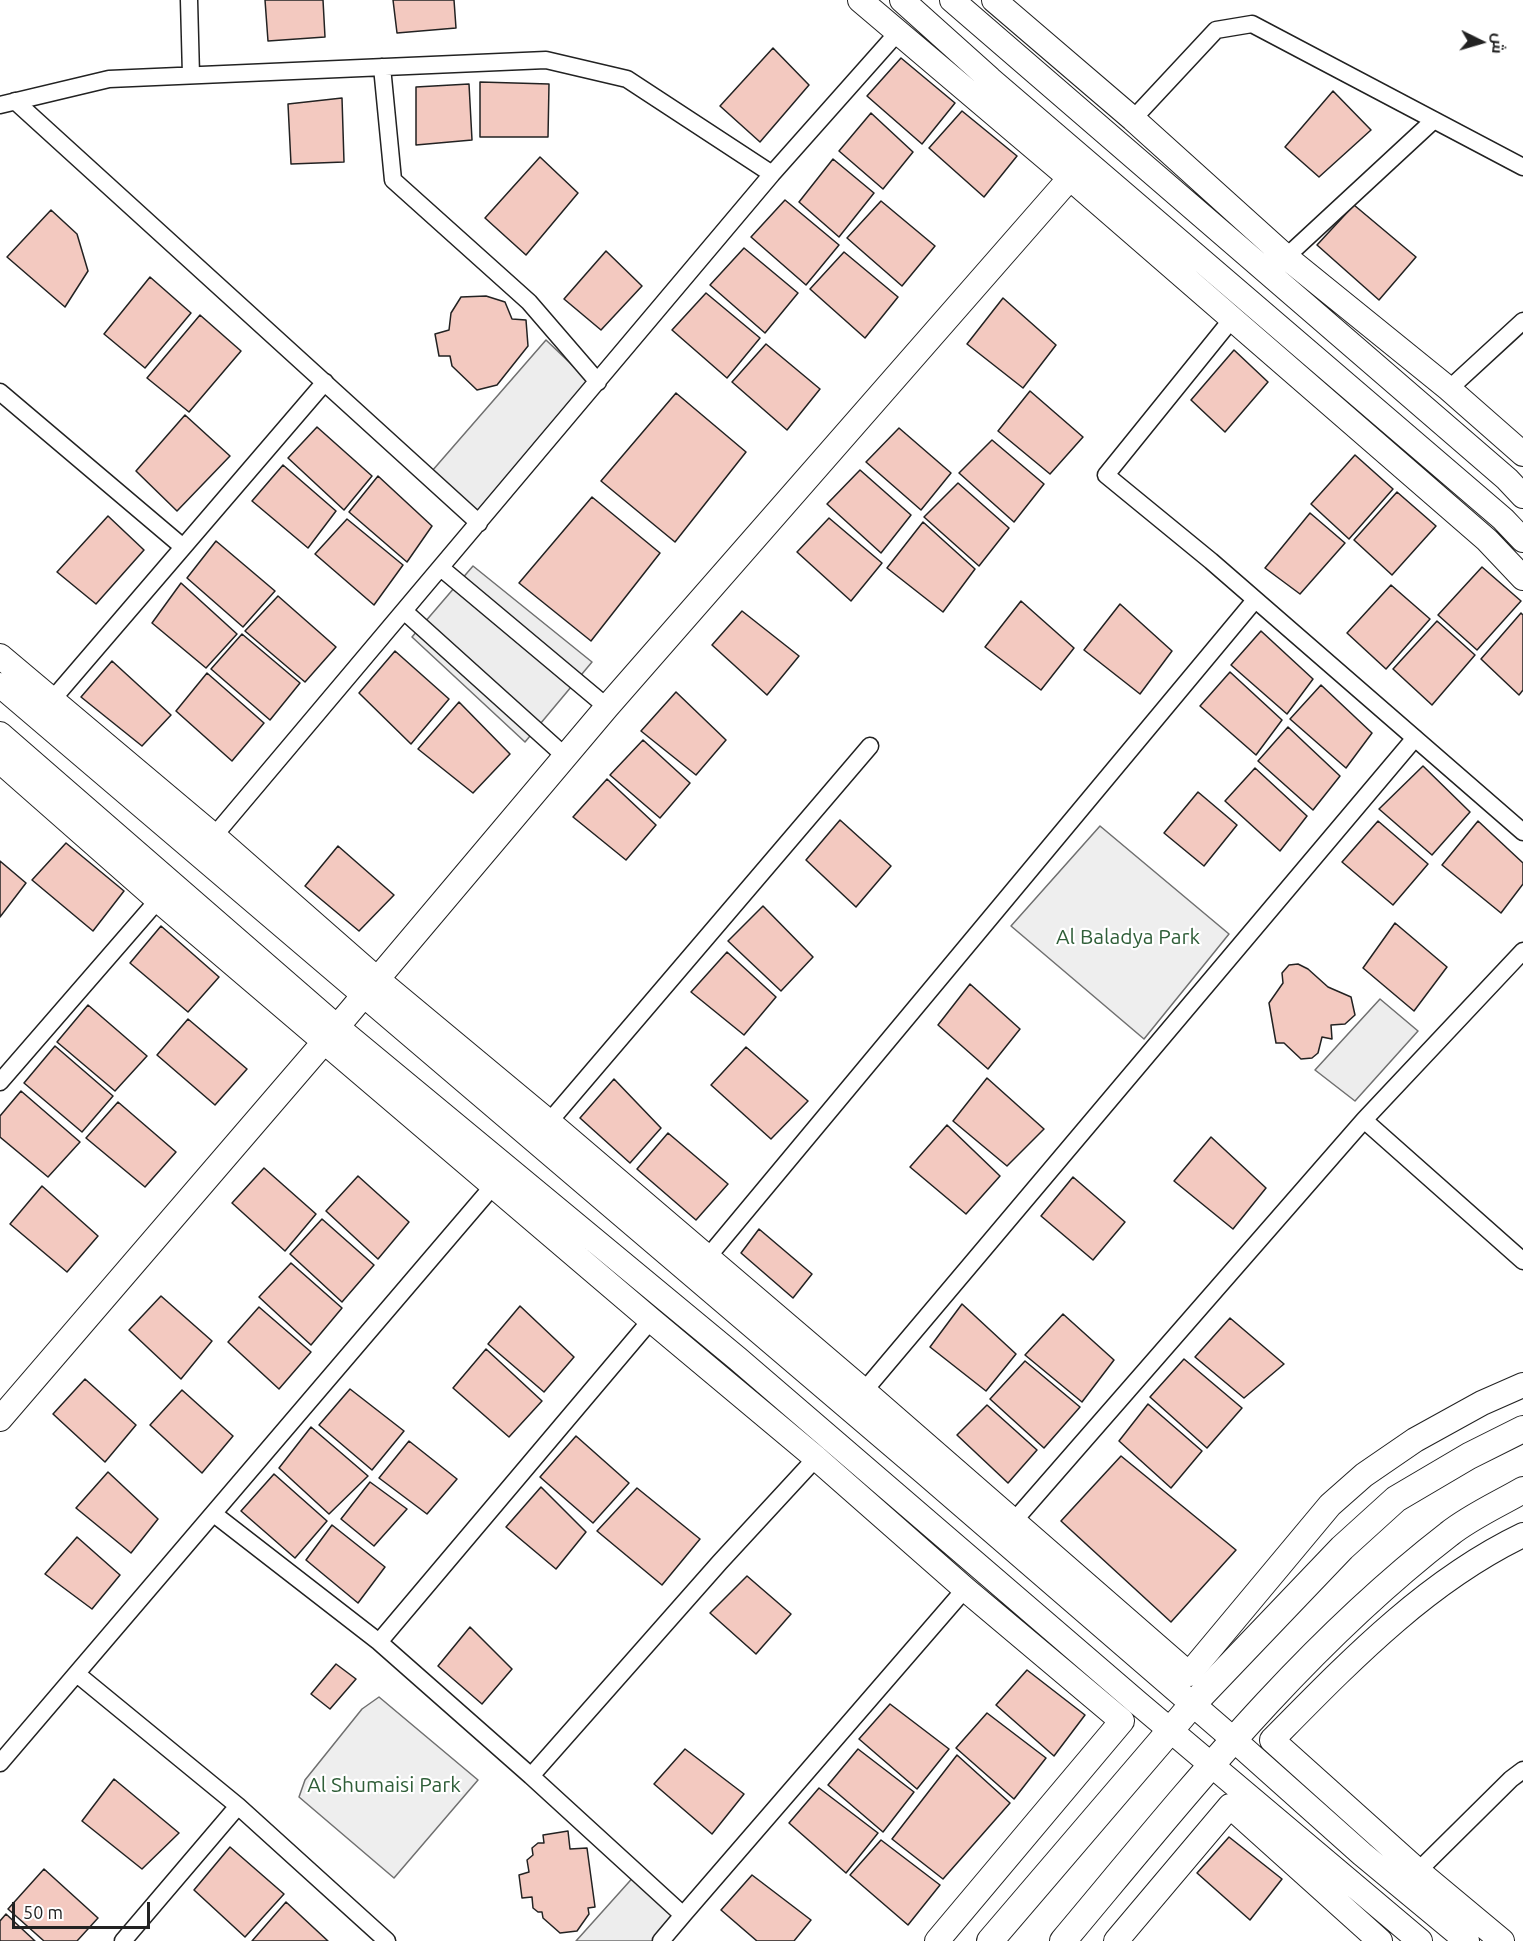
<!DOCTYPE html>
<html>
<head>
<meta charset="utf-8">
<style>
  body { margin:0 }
  #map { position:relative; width:1523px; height:1941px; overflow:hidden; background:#fff; font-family:Ubuntu,Cairo,sans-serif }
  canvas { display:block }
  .north { position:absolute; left:1451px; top:12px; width:60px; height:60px; -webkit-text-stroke:4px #fff; paint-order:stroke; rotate:95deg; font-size:16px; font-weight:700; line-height:24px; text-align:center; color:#222 }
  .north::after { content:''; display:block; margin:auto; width:21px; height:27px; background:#222; clip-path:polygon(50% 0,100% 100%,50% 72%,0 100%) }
  .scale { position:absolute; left:12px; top:1902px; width:138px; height:27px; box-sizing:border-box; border:3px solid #222; border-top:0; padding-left:8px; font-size:18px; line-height:21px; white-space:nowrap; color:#222; -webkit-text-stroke:4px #fff; paint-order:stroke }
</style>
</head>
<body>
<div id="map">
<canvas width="1523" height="1941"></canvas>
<div class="north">ش</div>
<div class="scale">50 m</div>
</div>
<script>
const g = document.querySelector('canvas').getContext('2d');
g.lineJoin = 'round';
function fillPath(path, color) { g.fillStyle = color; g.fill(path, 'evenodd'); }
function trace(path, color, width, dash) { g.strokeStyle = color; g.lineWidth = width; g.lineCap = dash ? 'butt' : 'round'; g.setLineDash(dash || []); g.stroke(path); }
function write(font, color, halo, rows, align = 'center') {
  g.font = font + ' Ubuntu,sans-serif'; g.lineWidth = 4.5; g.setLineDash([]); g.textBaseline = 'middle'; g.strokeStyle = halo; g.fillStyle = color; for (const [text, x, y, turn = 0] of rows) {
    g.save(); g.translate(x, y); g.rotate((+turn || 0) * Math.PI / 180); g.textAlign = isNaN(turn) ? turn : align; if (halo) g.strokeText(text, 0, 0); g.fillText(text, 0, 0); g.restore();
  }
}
const green = new Path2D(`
  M1100 826 1229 934 1144 1039 1011 926Z
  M379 1697 478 1780 394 1878 299 1797 305 1780 362 1709Z`);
fillPath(green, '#eee');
trace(green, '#6f6f6f', 1.5);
const parking = new Path2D(`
  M546 340 591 383 478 515 432 471Z
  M473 566 592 662 525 742 412 637Z
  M1380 999 1418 1031 1355 1101 1315 1070Z
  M637 1873 683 1915 661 1941H576Z`);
fillPath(parking, '#ededed');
trace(parking, '#6f6f6f', 1.5);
const building = new Path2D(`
  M265 0H323L325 37 268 41Z
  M393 0H454L456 28 397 33Z
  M773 48 809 85 760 142 720 106Z
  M901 58 955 103 922 144 867 96Z
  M480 82 549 84 548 137H480Z
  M469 84 472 140 416 145V87Z
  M1333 91 1371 130 1319 177 1285 147Z
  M342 98 344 162 291 164 288 104Z
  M962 111 1017 156 984 197 929 148Z
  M871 113 913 152 883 189 839 151Z
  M540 157 578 193 526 255 485 218Z
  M833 159 874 193 839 237 799 202Z
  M785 200 839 245 806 285 751 237Z
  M881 201 935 246 902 286 847 238Z
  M1354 205 1416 257 1379 300 1317 245Z
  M51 210 77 234 88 271 65 307 7 257Z
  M744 248 798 293 765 333 710 285Z
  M606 251 642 286 601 330 564 299Z
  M844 252 898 297 865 338 810 289Z
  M150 277 191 313 145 368 104 334Z
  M706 293 760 338 727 378 672 330Z
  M486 296 505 302 512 319 526 320 528 346 497 385 477 390 452 366 450 356H439L435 334 449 330 451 313 461 297Z
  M1003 298 1056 345 1023 388 967 344Z
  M200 315 241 351 189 412 147 378Z
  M766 344 820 389 787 430 732 382Z
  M1234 350 1268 382 1225 432 1191 400Z
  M1030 391 1083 437 1050 474 998 431Z
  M676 393 746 452 675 542 601 481Z
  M185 415 230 456 177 511 136 471Z
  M317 427 372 476 344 510 288 458Z
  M899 428 951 473 921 510 866 462Z
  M992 440 1044 484 1014 522 959 473Z
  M1355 455 1393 489 1349 539 1311 504Z
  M283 465 336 511 308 548 252 501Z
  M860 470 911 515 881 553 827 504Z
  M378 476 432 526 407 562 349 512Z
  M958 483 1009 528 979 566 924 517Z
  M1397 492 1436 526 1392 575 1354 540Z
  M592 497 660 553 591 641 519 583Z
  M1310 513 1345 543 1300 594 1265 568Z
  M108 516 144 550 96 604 57 572Z
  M829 518 882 563 851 601 797 552Z
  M347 519 403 565 374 605 315 554Z
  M923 522 975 569 943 612 887 568Z
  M216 541 275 591 243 627 187 578Z
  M1482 567 1521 601 1477 650 1438 615Z
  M181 583 237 634 206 668 152 623Z
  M1391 585 1430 619 1386 669 1347 633Z
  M278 596 336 647 305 682 245 631Z
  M1021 601 1074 648 1041 690 985 647Z
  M1120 604 1172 651 1140 694 1084 650Z
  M742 611 799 656 767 695 712 645Z
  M1521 613 1523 615V690L1519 695 1481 659Z
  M1437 621 1475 655 1432 705 1393 669Z
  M1261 631 1313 679 1287 714 1231 665Z
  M242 634 300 683 270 720 211 669Z
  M395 651 449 699 411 744 359 693Z
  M112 661 171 715 142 746 81 697Z
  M1230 672 1282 720 1256 755 1200 706Z
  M207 673 264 723 232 761 176 711Z
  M1321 685 1372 733 1346 768 1290 719Z
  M676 692 726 740 696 775 641 731Z
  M459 702 510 754 473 793 418 749Z
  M1288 727 1340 776 1313 810 1258 761Z
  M643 740 690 783 660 818 610 775Z
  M1423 766 1470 812 1432 855 1379 809Z
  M1255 768 1307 816 1280 851 1225 801Z
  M607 779 656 825 626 860 573 817Z
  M1198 792 1237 825 1204 866 1164 833Z
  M840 820 891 866 856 907 806 860Z
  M1378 821 1428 864 1393 905 1342 862Z
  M1478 821 1523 863V884L1501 913 1442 865Z
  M66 843 124 891 93 931 32 880Z
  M338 846 394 895 359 931 305 886Z
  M0 861 26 883 0 917Z
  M763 906 813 957 781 991 728 941Z
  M1395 923 1447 967 1414 1011 1363 968Z
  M161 926 219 977 188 1012 130 963Z
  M727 952 776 997 744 1035 691 992Z
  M1298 964 1308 969 1328 987 1351 997 1355 1015 1345 1024 1331 1025 1332 1039 1322 1037 1318 1053 1312 1058 1301 1059 1284 1043H1276L1269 1003 1283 983 1282 973 1289 965Z
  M970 984 1020 1029 988 1069 938 1025Z
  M88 1005 147 1056 115 1091 57 1042Z
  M188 1019 247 1069 215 1105 157 1055Z
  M55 1046 113 1096 82 1132 24 1083Z
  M746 1047 808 1101 771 1139 711 1085Z
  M987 1078 1044 1129 1007 1166 953 1121Z
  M614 1079 661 1128 630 1163 580 1118Z
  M21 1091 80 1142 48 1177 0 1137V1116Z
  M118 1102 176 1152 145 1187 86 1138Z
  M947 1125 1000 1176 966 1214 910 1167Z
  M668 1133 728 1184 696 1220 637 1169Z
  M1211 1137 1266 1188 1233 1229 1174 1181Z
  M264 1168 316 1214 285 1251 232 1203Z
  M358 1176 409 1222 378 1259 326 1211Z
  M1073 1177 1125 1222 1093 1260 1041 1216Z
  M42 1186 98 1236 67 1272 10 1224Z
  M322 1219 374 1265 342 1302 290 1254Z
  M759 1229 812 1274 793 1298 741 1253Z
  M291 1263 342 1308 311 1345 259 1297Z
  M161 1296 212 1341 181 1379 129 1330Z
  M962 1304 1016 1354 986 1391 930 1347Z
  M520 1306 574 1357 544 1392 488 1344Z
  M259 1307 311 1352 279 1389 228 1342Z
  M1063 1314 1114 1360 1082 1402 1025 1355Z
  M1230 1318 1284 1364 1244 1398 1195 1357Z
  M486 1349 542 1401 509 1437 453 1388Z
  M1184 1359 1242 1408 1207 1448 1150 1397Z
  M1025 1361 1080 1407 1044 1448 990 1399Z
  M85 1379 136 1425 105 1462 53 1414Z
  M350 1389 404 1431 372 1470 319 1425Z
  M182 1390 233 1436 202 1473 150 1425Z
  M1148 1404 1202 1451 1171 1488 1119 1441Z
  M987 1405 1037 1450 1008 1483 957 1435Z
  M311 1427 368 1476 329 1514 279 1468Z
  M576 1436 629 1483 593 1523 540 1477Z
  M409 1441 457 1479 427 1514 379 1478Z
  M1121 1456 1236 1550 1171 1622 1061 1521Z
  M108 1472 158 1519 131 1553 76 1508Z
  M274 1474 327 1521 295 1558 241 1511Z
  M370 1482 407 1509 374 1546 341 1519Z
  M541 1487 586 1532 556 1569 506 1527Z
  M637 1488 700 1539 662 1585 597 1531Z
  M332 1525 385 1567 358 1603 306 1560Z
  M77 1537 120 1575 92 1609 45 1574Z
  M747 1576 791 1614 756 1654 710 1613Z
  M470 1627 512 1669 482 1704 438 1666Z
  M336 1664 356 1679 330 1709 311 1694Z
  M1027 1670 1085 1715 1054 1756 996 1705Z
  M890 1704 949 1749 917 1789 859 1739Z
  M987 1713 1046 1758 1014 1799 956 1748Z
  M685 1749 744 1794 712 1834 654 1784Z
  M858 1749 914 1792 883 1832 828 1785Z
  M957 1755 1010 1803 943 1879 892 1839Z
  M114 1779 179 1833 142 1869 82 1821Z
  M819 1788 878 1833 846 1873 789 1823Z
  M568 1831 570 1849 587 1848 595 1907 588 1908 589 1914 577 1931 560 1933 543 1918 542 1912H538L533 1908 532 1897 522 1898 519 1875 529 1872 527 1860 533 1855 532 1848 538 1843H544L543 1835Z
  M1229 1837 1282 1879 1250 1920 1197 1873Z
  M881 1840 940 1885 908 1925 850 1875Z
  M230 1847 284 1894 245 1937 194 1890Z
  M44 1869 98 1918 77 1941H44L8 1909Z
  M752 1875 811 1920 794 1941H757L721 1910Z
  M286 1902 328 1941H252Z
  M6 1914 35 1941H0V1921Z`);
fillPath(building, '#f3c9c0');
trace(building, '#222', 1.5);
const street = new Path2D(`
  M189 0 191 75
  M382 67 393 180 529 302 598 382
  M15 101 479 523
  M0 105 109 79 546 60 627 79 772 174
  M1133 119 1216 30 1252 24 1523 167
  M1286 257 1434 120
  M1232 319 1106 475 1211 561 1523 832
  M1449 389 1523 321
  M0 392 183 547
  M441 568 607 707
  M404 611 566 757
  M52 700 325 382
  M214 836 772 174 899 31
  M0 1082 158 900
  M1364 1120 1523 1261
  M549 1122 870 746
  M707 1258 1255 600
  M864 1391 1415 738
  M816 1458 720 1562 531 1776 683 1915 965 1589
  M214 1514 379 1642
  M1013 1522 1364 1120 1523 951
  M77 1674 238 1806
  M0 1763 493 1186
  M531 1776 379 1642 651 1320
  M1418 1871 1511 1779 1523 1770
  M123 1941 238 1806 387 1941
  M661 1941 683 1915`);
const secondary = new Path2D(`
  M860 0 1070 178 1487 540 1523 578
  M902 0 990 79 1503 519 1523 540
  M952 0 1507 479 1523 496
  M994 0 1133 119 1286 257 1449 389 1523 454
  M0 656 214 836 377 979 549 1122 864 1391 1189 1674 1330 1505 1364 1475 1415 1440 1482 1403 1523 1385
  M0 685 924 1472 1233 1739 1362 1854 1467 1941
  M0 734 337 1027 738 1359 1138 1703 1420 1941
  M0 761 158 900 651 1320 816 1458 965 1589 1122 1721 937 1941
  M0 1419 337 1027 607 707 1070 178
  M1116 1941 1230 1806 1380 1941
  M1502 1941 1418 1871 1272 1740C1348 1663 1425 1582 1523 1535`);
const primary = new Path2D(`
  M990 1941 1192 1705 1342 1548 1396 1499 1469 1456 1523 1429
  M1063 1941C1183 1798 1300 1649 1449 1534 1470 1517 1499 1504 1523 1490`);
trace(street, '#222', 19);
trace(secondary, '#222', 26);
trace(primary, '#222', 28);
trace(street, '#fff', 16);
trace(secondary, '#fff', 24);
trace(primary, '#fff', 26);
write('21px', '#2f5e38', '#fff', [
  ["Al Baladya Park",1128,937],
  ["Al Shumaisi Park",384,1785]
]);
</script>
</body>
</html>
